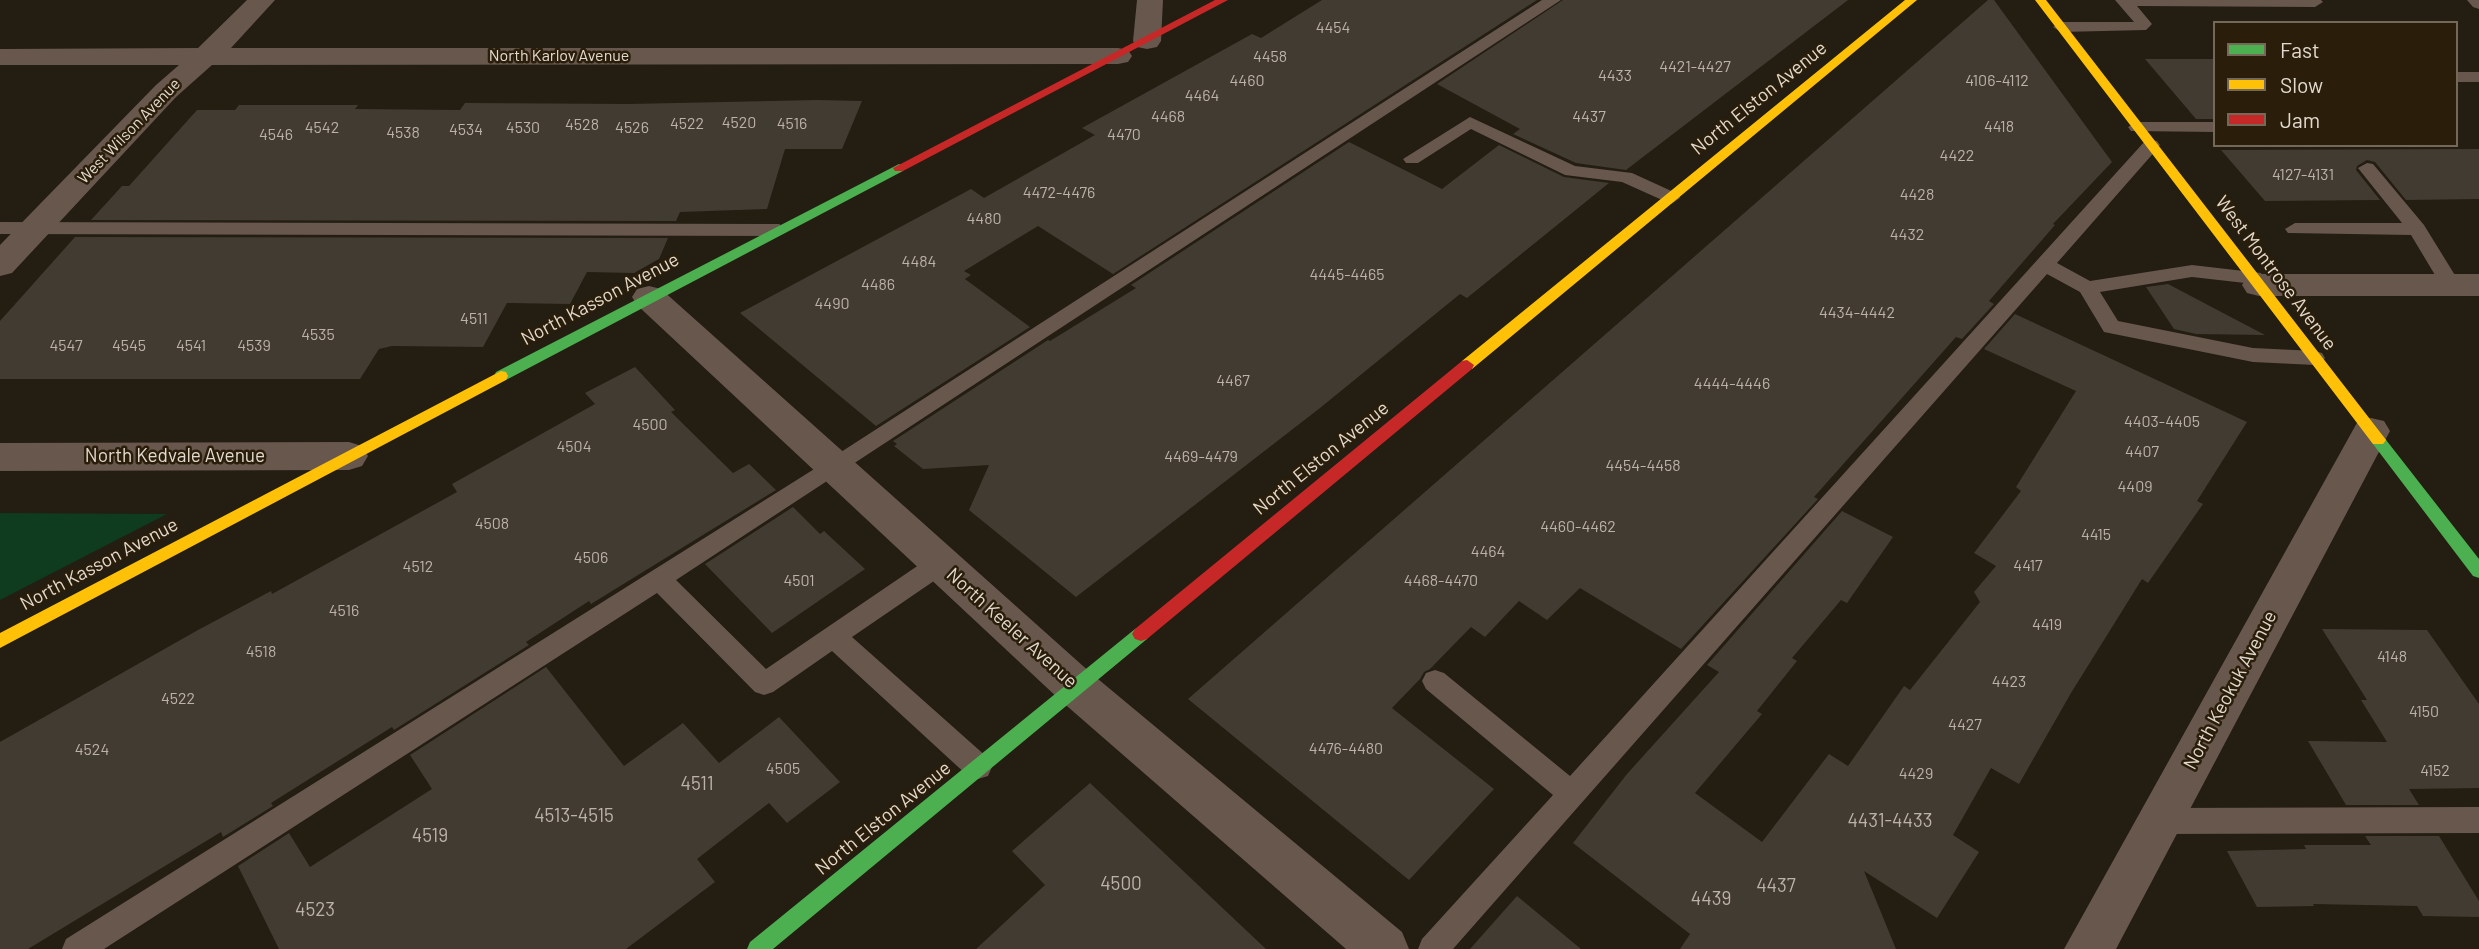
<!DOCTYPE html>
<html>
<head>
<meta charset="utf-8">
<style>
  body { margin:0 }
  #map { position:relative; width:2479px; height:949px; overflow:hidden; background:#231d12; font-family:Barlow,sans-serif }
  canvas { display:block }
  .legend { position:absolute; left:2213px; top:21px; width:245px; height:126px; box-sizing:border-box; background:#2a1e0b; border:2px solid #746959; margin:0; padding:9px 12px; list-style:none; font-size:21px; color:#e3dacf }
  .legend li { display:flex; align-items:center; gap:14px; height:35px }
  .legend b { width:35px; border:2px solid #746959 }
</style>
</head>
<body>
<div id="map">
<canvas width="2479" height="949"></canvas>
<ul class="legend">
<li><b style="height:9px;background:#4caf50"></b>Fast</li>
<li><b style="height:9px;background:#ffc107"></b>Slow</li>
<li><b style="height:9px;background:#c62828"></b>Jam</li>
</ul>
</div>
<script>
const g = document.querySelector('canvas').getContext('2d');
g.lineJoin = 'round';
function fillPath(path, color) { g.fillStyle = color; g.fill(path, 'evenodd'); }
function write(font, color, halo, rows, align = 'center') {
  g.font = font + ' Barlow,sans-serif'; g.lineWidth = 5; g.setLineDash([]); g.textBaseline = 'middle'; g.strokeStyle = halo; g.fillStyle = color; for (const [text, x, y, turn = 0] of rows) {
    g.save(); g.translate(x, y); g.rotate((+turn || 0) * Math.PI / 180); g.textAlign = isNaN(turn) ? turn : align; if (halo) g.strokeText(text, 0, 0); g.fillText(text, 0, 0); g.restore();
  }
}
fillPath(new Path2D(`
  M0 513 167 514 0 600Z`), '#0f3b1e');
fillPath(new Path2D(`
  M1322 0H1537L1113 274 1038 226 964 271 971 275 965 279 1030 327 876 426 740 313 971 189 984 198 1095 135 1082 128 1252 34 1261 38Z
  M1563 0H1848L1626 170 1576 163 1513 134 1520 129 1437 84Z
  M1988 0H1994L2112 162 2053 224 2055 225 1989 301 1994 304 1962 339 1956 337 1814 497 1818 499 1681 649 1580 588 1547 620 1519 601 1485 637 1471 627 1430 669 1424 672 1420 679 1392 708 1494 789 1409 880 1188 699Z
  M2145 59H2215V119H2196Z
  M818 100 862 101 842 149H785L767 209 680 212 676 221 91 220 122 186H129L197 110H235L239 105H358L355 109 460 110 465 103 629 104Z
  M1349 142 1442 189 1499 145 1564 177 1609 183 1467 298 1460 294 1320 408 1076 597 969 510 989 465 923 469 894 446 897 444 893 441 1048 340 1050 341 1136 288 1131 285Z
  M2479 149V199L2406 200 2375 162 2367 160 2357 166 2356 170 2380 200 2265 201 2221 150Z
  M75 237 668 238 659 259 634 273 587 272 570 304 507 303 483 347 392 346 379 349 360 379H0V321Z
  M2168 284 2265 335 2196 334 2174 329 2146 287Z
  M2015 314 2247 422 2197 501 2203 504 2148 583 2142 579 2071 693 2019 784 1991 768 1953 835 1979 852 1937 918 1864 871 1896 949H1680L1690 934 1573 843 1627 774 1719 672 1707 665 1842 511 1893 537 1847 603 1841 600 1792 658 1797 661 1757 711 1762 714 1695 793 1762 842 1829 754 1848 766 1904 686 1910 690 1980 602 1974 592 1996 566 1974 553 2021 491 2016 487 2076 391 1984 349Z
  M635 367 675 410 671 412 733 473 749 464 776 490 591 604 589 601 526 642 529 645 394 730 392 727 271 803 273 806 223 837 221 832 28 949H0V742L198 630 271 591 272 594 457 492 452 484 595 404 585 393Z
  M793 507 820 534 824 531 865 569 772 633 705 564Z
  M2322 629 2427 630 2479 704V788L2409 789 2419 805H2346L2308 741 2387 742 2361 700H2367Z
  M546 667 624 766 683 723 719 763 779 717 840 782 787 823 769 803 697 859 715 882 626 949H279L238 866 289 833 310 867 432 789 410 755Z
  M1090 783 1266 949H976L1045 885 1012 851Z
  M2365 836H2439L2479 901V917L2423 916 2417 906 2313 904 2314 906 2257 907 2227 851 2306 849 2304 845H2371Z
  M1517 896 1581 949H1470Z`), '#423b32');
fillPath(new Path2D(`
  M1542 0H1561L676 580 766 669 932 556 941 554 950 556 953 563 950 570 852 637 988 758 992 767 988 776 978 779 968 776 832 651 773 692 764 695 755 692 657 593 104 949H62L66 939 827 461Z
  M2115 0H2321L2323 2 2315 7 2137 6 2152 24 2146 30 2061 32 2053 27 2061 22H2134Z
  M2467 0H2479V9L2473 7Z
  M2456 72H2479V82H2456Z
  M1470 117 1575 166 1632 173 1678 194 1680 198 1671 204 1622 182 1565 175 1471 129 1418 163H1406L1403 159Z
  M2137 122H2215V132L2131 131 2128 127Z
  M2151 140 2157 141 2160 145 2157 149 2057 263 2090 281 2192 265 2261 273 2264 278 2261 283 2254 284 2192 277 2100 292 2118 321 2253 348 2315 351 2322 353 2325 358 2322 363 2315 365 2253 362 2104 332 2080 292 2047 274 1453 949H1418L1422 939 1553 795 1426 689 1422 681 1426 673 1435 670 1444 673 1570 776 2145 141Z
  M2367 163 2373 164 2424 225 2461 285 2458 290H2444L2411 235 2288 233 2285 229 2295 223H2402L2358 168Z
  M0 222 779 224 789 230 779 236 0 234Z
  M2479 807V833L2159 834 2149 830 2145 821 2149 812 2159 808Z`), '#68574d');
fillPath(new Path2D(`
  M247 0H275L231 48H1118L1128 50 1132 56 1128 62 1118 64 212 65 176 97 12 273 0 276V245L156 85 179 65H0V49L198 48Z
  M1137 0H1163L1161 41 1157 47 1147 49 1137 47 1133 41Z
  M2259 274H2479V296H2259L2247 293 2242 285 2247 277Z
  M649 286 661 289 1092 674 1402 932 1409 949H1346L1060 700 637 305 632 297 637 289Z
  M2371 418 2384 421 2390 431 2116 949H2064L2358 421Z
  M349 442 362 446 368 456 362 466 349 470 0 471V443Z`), '#68574d');
fillPath(new Path2D(`
  M899 164 905 168 903 171 506 380H496L494 376 496 372Z
  M2378 434 2383 436 2479 559V578L2473 576 2373 444 2370 440Z
  M1141 627 1147 629 1150 634 1147 639 773 949H747L750 942 1135 629Z`), '#4caf50');
fillPath(new Path2D(`
  M1905 0H1917L1472 369H1462L1460 365 1462 361Z
  M2035 0H2046L2383 436 2386 440 2383 444H2373Z
  M501 371 506 372 508 376 506 380 0 648V633Z`), '#ffc107');
fillPath(new Path2D(`
  M1215 0H1228L903 171H895L893 168Z
  M1467 360 1474 365 1472 369 1147 639 1141 641 1135 639 1132 634 1135 629 1462 361Z`), '#c62828');
write('16px', '#bbb2a8', null, [
  ["4454",1333,28],
  ["4458",1270,57],
  ["4421-4427",1695,67],
  ["4433",1615,76],
  ["4460",1247,81],
  ["4106-4112",1997,81],
  ["4464",1202,96],
  ["4468",1168,117],
  ["4437",1589,117],
  ["4520",739,123],
  ["4522",687,124],
  ["4516",792,124],
  ["4528",582,125],
  ["4418",1999,127],
  ["4542",322,128],
  ["4530",523,128],
  ["4526",632,128],
  ["4534",466,130],
  ["4538",403,133],
  ["4546",276,135],
  ["4470",1124,135],
  ["4422",1957,156],
  ["4127-4131",2303,175],
  ["4472-4476",1059,193],
  ["4428",1917,195],
  ["4480",984,219],
  ["4432",1907,235],
  ["4484",919,262],
  ["4445-4465",1347,275],
  ["4486",878,285],
  ["4490",832,304],
  ["4434-4442",1857,313],
  ["4511",474,319],
  ["4535",318,335],
  ["4547",66,346],
  ["4545",129,346],
  ["4541",191,346],
  ["4539",254,346],
  ["4467",1233,381],
  ["4444-4446",1732,384],
  ["4403-4405",2162,422],
  ["4500",650,425],
  ["4504",574,447],
  ["4407",2142,452],
  ["4469-4479",1201,457],
  ["4454-4458",1643,466],
  ["4409",2135,487],
  ["4508",492,524],
  ["4460-4462",1578,527],
  ["4415",2096,535],
  ["4464",1488,552],
  ["4506",591,558],
  ["4417",2028,566],
  ["4512",418,567],
  ["4501",799,581],
  ["4468-4470",1441,581],
  ["4516",344,611],
  ["4419",2047,625],
  ["4518",261,652],
  ["4148",2392,657],
  ["4423",2009,682],
  ["4522",178,699],
  ["4150",2424,712],
  ["4427",1965,725],
  ["4476-4480",1346,749],
  ["4524",92,750],
  ["4505",783,769],
  ["4152",2435,771],
  ["4429",1916,774]
]);
write('16px', '#e3dacf', '#2a1e0b', [
  ["North Karlov Avenue",559,56],
  ["West Wilson Avenue",129,131,-46]
]);
write('19px', '#e3dacf', '#2a1e0b', [
  ["North Elston Avenue",1759,98,-39],
  ["West Montrose Avenue",2276,273,53],
  ["North Kasson Avenue",600,299,-28],
  ["North Kedvale Avenue",175,456],
  ["North Elston Avenue",1321,458,-39],
  ["North Kasson Avenue",99,564,-28],
  ["North Keeler Avenue",1012,628,42],
  ["North Keokuk Avenue",2230,690,-62],
  ["North Elston Avenue",883,818,-39]
]);
write('19px', '#bbb2a8', null, [
  ["4511",697,784],
  ["4513-4515",574,816],
  ["4431-4433",1890,821],
  ["4519",430,836],
  ["4500",1121,884],
  ["4437",1776,886],
  ["4439",1711,899],
  ["4523",315,910]
]);
</script>
</body>
</html>
